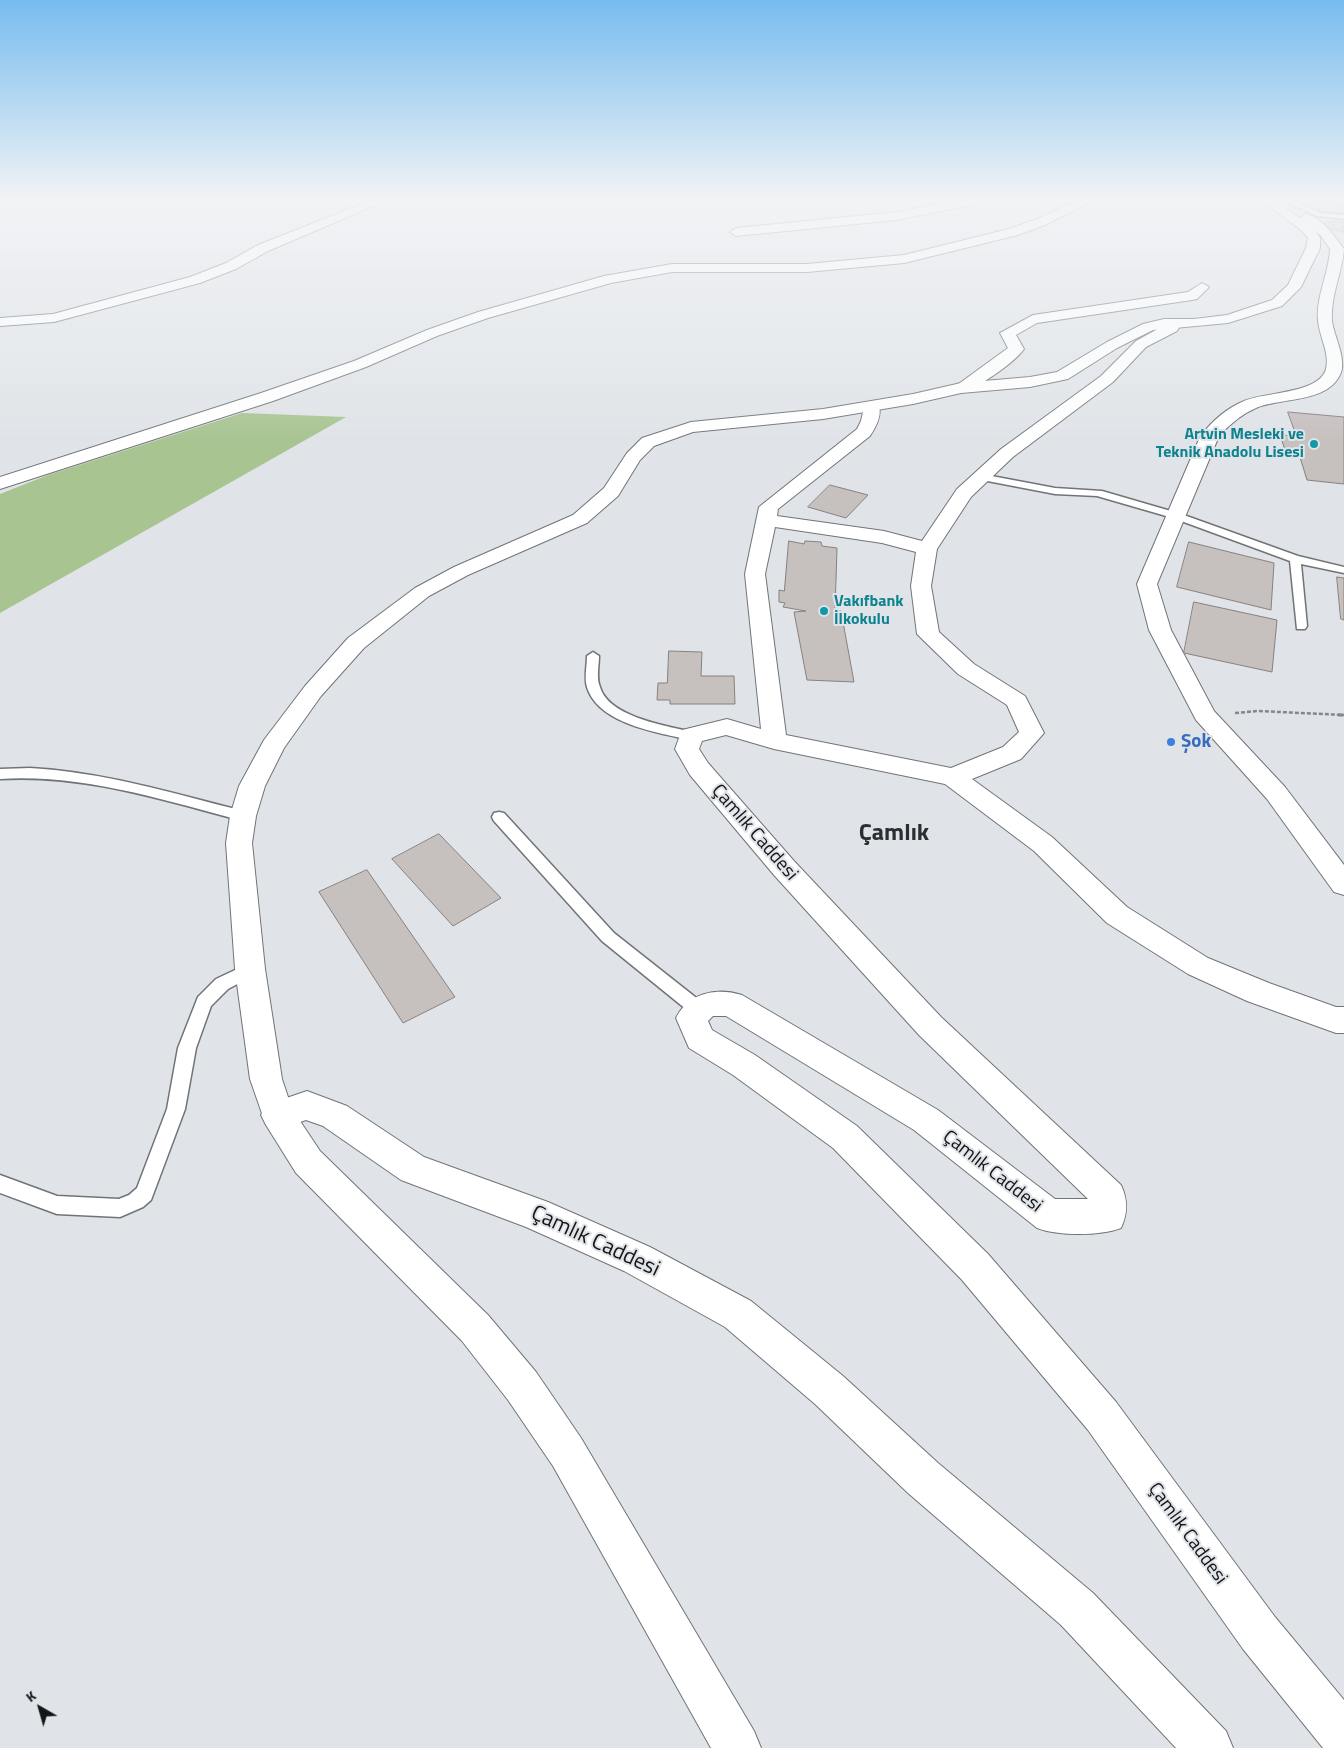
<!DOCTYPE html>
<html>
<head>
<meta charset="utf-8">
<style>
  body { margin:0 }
  #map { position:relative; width:1344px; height:1748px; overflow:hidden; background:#e0e4e8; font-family:"Titillium Web",sans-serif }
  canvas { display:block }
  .north { position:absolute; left:15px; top:1683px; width:50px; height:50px; -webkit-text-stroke:4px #e0e4e8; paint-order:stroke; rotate:322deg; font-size:14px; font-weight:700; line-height:20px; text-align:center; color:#141517 }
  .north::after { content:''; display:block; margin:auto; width:18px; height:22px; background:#141517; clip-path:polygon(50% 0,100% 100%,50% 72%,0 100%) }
</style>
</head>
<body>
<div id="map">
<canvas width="1344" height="1748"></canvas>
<div class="north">K</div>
</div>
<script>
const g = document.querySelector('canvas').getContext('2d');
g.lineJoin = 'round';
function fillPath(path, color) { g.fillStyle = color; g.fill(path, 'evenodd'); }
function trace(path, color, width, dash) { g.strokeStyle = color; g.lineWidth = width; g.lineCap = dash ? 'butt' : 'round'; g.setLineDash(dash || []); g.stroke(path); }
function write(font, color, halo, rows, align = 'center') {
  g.font = font + ' "Titillium Web",sans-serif'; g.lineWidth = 4; g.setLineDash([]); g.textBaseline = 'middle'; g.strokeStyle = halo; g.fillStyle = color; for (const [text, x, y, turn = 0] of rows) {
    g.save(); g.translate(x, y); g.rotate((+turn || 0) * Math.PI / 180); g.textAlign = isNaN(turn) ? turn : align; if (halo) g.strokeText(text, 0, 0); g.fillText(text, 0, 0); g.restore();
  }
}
fillPath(new Path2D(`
  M1269 198H1344V253L1337 250 1316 225 1282 203Z`), '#dcd6eb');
fillPath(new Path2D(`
  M242 413 346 417 0 613V494L48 475Z`), '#a8c491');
const building = new Path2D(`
  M1308 198H1338L1342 202H1312Z
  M1314 203 1344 204V213L1321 212Z
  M1328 222H1344V233L1341 231 1327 228 1323 224Z
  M1288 412 1344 417V484L1307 480 1299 454 1286 453 1280 435 1296 436Z
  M830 485 868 495 846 518 808 507Z
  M789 541 804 544 805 541 821 542 822 546 837 548 835 611H841L854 682 807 680 794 612 806 611 783 607 785 603 779 602V590L784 591Z
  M1189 542 1274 563 1271 610 1177 587Z
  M1337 577 1344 578V620L1341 619Z
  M1194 602 1277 620 1272 672 1184 653Z
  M669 651 702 652 701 676H734L735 704H670V700H657L658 683H667Z
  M439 834 501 898 453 926 392 859Z
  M367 870 455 997 403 1023 319 892Z`);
fillPath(building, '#c6c0bf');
trace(building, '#86817f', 1);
const service = new Path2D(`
  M1279 198H1286L1320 213 1344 215V219L1317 216Z
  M981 474 1055 488 1102 491 1181 514 1298 556 1344 567V573L1301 564 1307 626 1305 629H1297L1290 561 1173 518 1097 496 1055 494 977 479 976 477Z
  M593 652 599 656C599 666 596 678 600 687 609 718 669 726 696 733L698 736 696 739 691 740C659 733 598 724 587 687 584 678 587 666 587 656Z
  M30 768C103 772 172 793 243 811L250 816 243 821C162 800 84 774 0 779V769Z
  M499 812 504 813 614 933 704 1004 706 1009 704 1014 698 1016 692 1014 602 941 494 821 492 817 494 813Z
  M250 963 256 964 258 969 256 974 228 989 211 1006 196 1048 185 1109 151 1200 143 1207 120 1217 57 1214 0 1193V1175L57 1196 119 1199 129 1195 137 1188 167 1109 178 1048 198 997 216 979Z`);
const minor = new Path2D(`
  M377 198H392L268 251 236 269 200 283 54 322 0 326V318L53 314 190 277 226 263 258 245Z
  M970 198H991L985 202 897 220 736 236 730 232 736 228 897 212Z
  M1083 198H1098L1045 225 1018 235 904 263 807 272H672L611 283 488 318 437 336 366 367 273 401 0 489V477L261 393 354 361 427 330 478 312 604 276 672 264H807L904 255 1009 229 1037 219Z
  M1202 283 1209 287 1197 299 1192 300 1037 323 1016 335 1024 349C1015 362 971 395 955 391L953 388 1008 348 1000 333 1033 315 1188 292Z
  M1174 320 1181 324 1177 331 1146 347 1113 382 1013 457 971 497 937 549 931 586 939 632 974 664 1025 696 1044 733 1021 759 972 779 1052 837 1127 907 1208 958 1269 983 1336 1007H1344V1033H1336L1247 1001 1188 974 1107 923 1034 851 945 784 774 749 726 735 702 741 699 749 708 763 794 861 941 1017 1121 1185C1128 1200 1128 1213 1121 1228 1100 1236 1058 1236 1037 1228L914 1130 726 1016H713L708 1021 712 1030 755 1055 857 1126 988 1254 1116 1402 1275 1617 1344 1700V1748H1323L1243 1649 1088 1430 962 1280 833 1148 733 1075 689 1048 676 1018C688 993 716 987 742 995L938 1110 1055 1199H1088L919 1035 774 875 690 775 675 749 682 730 727 719 761 729 745 574 759 507 857 429 861 421 865 403H877C884 413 876 427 870 436L778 509 777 516 884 531 922 541 957 489 1001 449 1101 376 1136 341ZM775 527 882 543 916 552 911 586 917 634 958 674 1007 705 1019 732 1003 747 951 768 786 735 765 574Z
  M307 1091 347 1106 424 1157 548 1202 650 1247 751 1301 843 1376 938 1463 1093 1593 1226 1731 1233 1748H1176L1061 1625 908 1493 815 1404 725 1327 624 1271 526 1227 401 1180 323 1126 306 1120 278 1130 266 1125 261 1115 266 1105Z`);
const tertiary = new Path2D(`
  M1258 198H1271L1300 218 1306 214C1323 218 1334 236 1344 249 1342 273 1330 297 1332 321 1334 336 1344 353 1342 369 1333 404 1281 397 1256 408 1242 414 1229 425 1219 436L1157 584 1171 630 1214 711 1285 787 1344 865V895L1334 892 1267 799 1196 720 1149 630 1137 584 1200 437C1211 422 1227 408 1244 401 1264 392 1319 394 1326 369 1330 353 1319 336 1318 320 1316 296 1329 273 1330 249L1321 236 1315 230 1320 238V248L1301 287 1282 306 1228 323 1153 330 1117 348 1068 379 1030 387 961 393 913 404 823 419 693 432 654 446 640 460 618 496 587 523 468 575 429 596 364 648 321 696 284 748 265 786 256 816 252 843 265 969 282 1079 292 1109 320 1151 488 1315 536 1372 581 1438 754 1731 761 1748H711L553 1466 508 1400 462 1341 296 1173 266 1125 250 1079 235 969 226 843 230 816 239 786 264 740 305 686 348 638 415 588 454 567 573 515 604 488 627 453 642 438 691 422 823 409 913 394 961 383 1030 377 1057 372 1107 342 1143 324 1164 319H1194L1227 315 1272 300 1288 285 1306 248 1308 238 1301 230Z`);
trace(service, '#707477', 3);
trace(minor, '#707477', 2);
trace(tertiary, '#707477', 2);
trace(new Path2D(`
  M1235 713 1258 711 1344 715`), '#84878a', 2.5, [4, 2]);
trace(new Path2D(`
  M1338 715H1344`), '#84878a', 3, [5, 2.5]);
fillPath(service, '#fff');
fillPath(minor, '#fff');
fillPath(tertiary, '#fff');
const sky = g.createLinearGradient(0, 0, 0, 442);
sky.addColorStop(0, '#77bcef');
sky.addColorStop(0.45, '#f1f3f5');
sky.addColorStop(1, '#f1f3f500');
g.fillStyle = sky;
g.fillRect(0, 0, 1344, 442);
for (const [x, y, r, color] of [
  [1314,444,5,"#0f9aa8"],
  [824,611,5,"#0f9aa8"],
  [1171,742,5,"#3f7fe0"]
]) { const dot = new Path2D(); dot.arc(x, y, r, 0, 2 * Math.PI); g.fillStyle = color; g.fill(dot); trace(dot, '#e0e4e8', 2); }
write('bold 16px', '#0d838f', '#e0e4e8', [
  ["Artvin Mesleki ve",1304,435],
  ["Teknik Anadolu Lisesi",1304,453],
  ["Vakıfbank",834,602,"left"],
  ["İlkokulu",834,620,"left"]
], 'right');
write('bold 19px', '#366cbe', '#e0e4e8', [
  ["Şok",1181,742]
], 'left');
write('19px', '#141517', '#e0e4e8', [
  ["Çamlık Caddesi",754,833,49],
  ["Çamlık Caddesi",992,1172,38],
  ["Çamlık Caddesi",1187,1534,54]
]);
write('22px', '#141517', '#e0e4e8', [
  ["Çamlık Caddesi",595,1242,25]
]);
write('bold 24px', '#2c2f32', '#e0e4e8', [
  ["Çamlık",894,834]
]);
</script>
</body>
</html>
